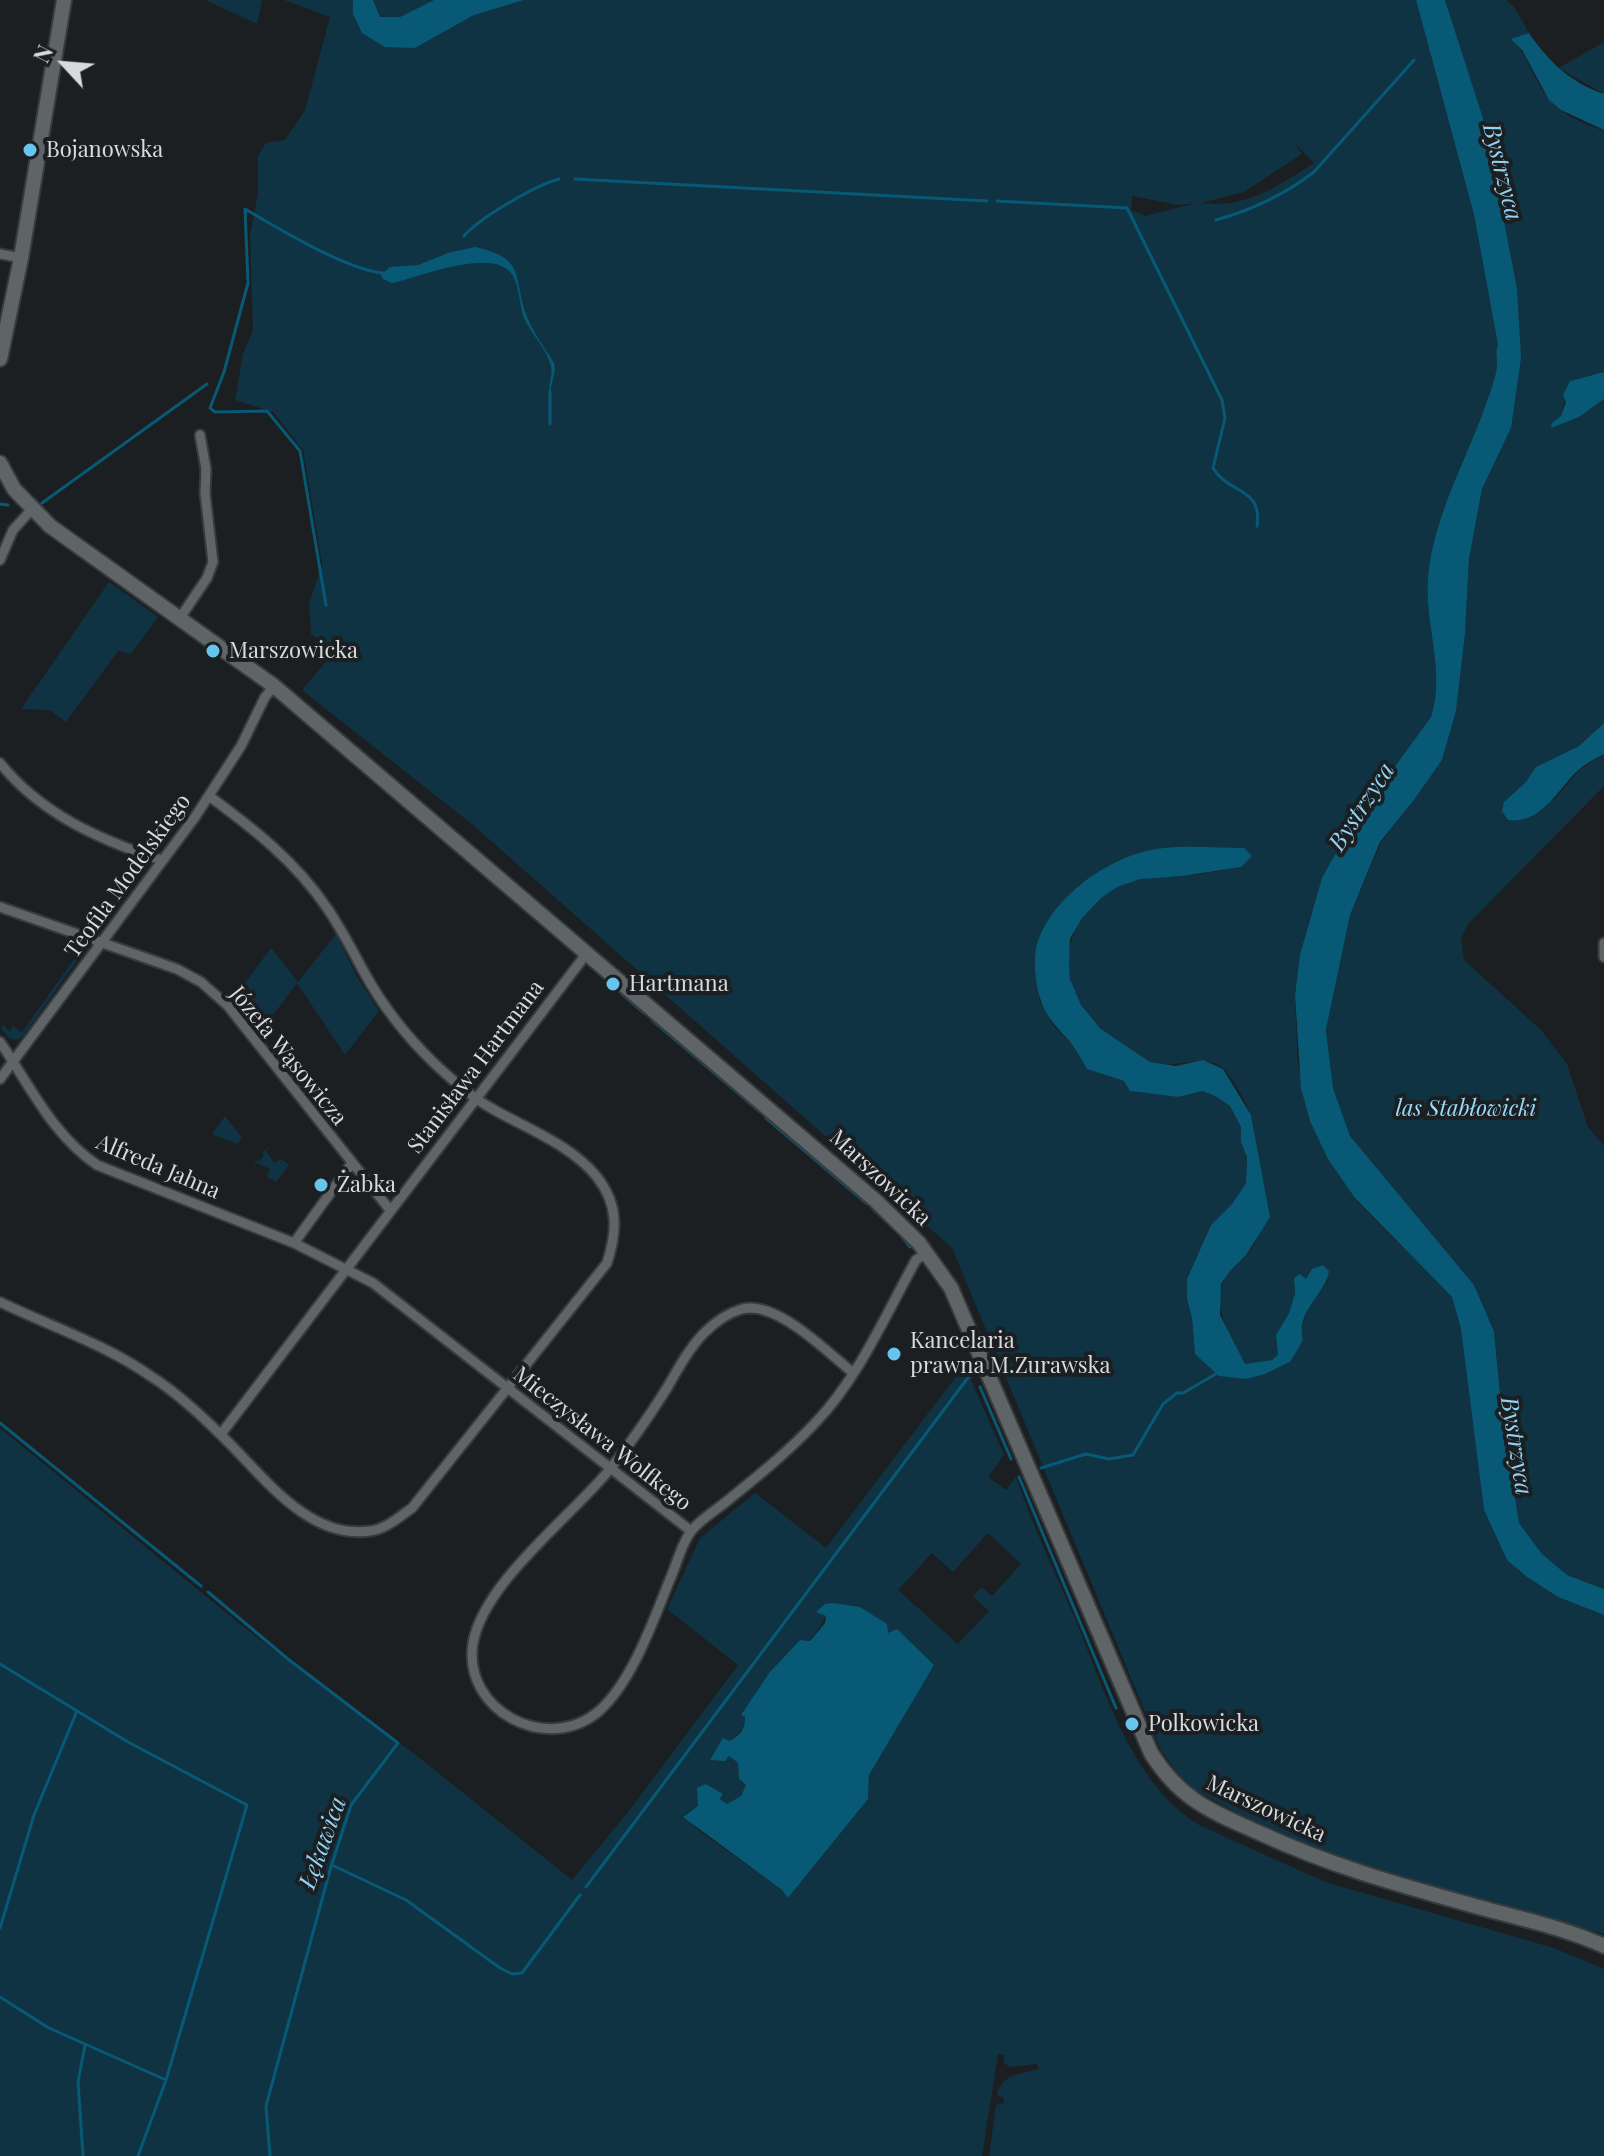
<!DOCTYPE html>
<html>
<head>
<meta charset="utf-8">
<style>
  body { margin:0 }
  #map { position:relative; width:1604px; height:2156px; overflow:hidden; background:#1b1f21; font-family:"Playfair Display",serif }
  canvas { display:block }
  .north { position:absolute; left:24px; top:24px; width:80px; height:80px; -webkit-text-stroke:6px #1b1f21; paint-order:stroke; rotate:296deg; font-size:22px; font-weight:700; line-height:32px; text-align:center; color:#d8dadc }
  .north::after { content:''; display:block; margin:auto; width:28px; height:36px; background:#d8dadc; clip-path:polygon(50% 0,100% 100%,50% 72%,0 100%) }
</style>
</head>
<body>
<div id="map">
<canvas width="1604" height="2156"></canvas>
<div class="north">N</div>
</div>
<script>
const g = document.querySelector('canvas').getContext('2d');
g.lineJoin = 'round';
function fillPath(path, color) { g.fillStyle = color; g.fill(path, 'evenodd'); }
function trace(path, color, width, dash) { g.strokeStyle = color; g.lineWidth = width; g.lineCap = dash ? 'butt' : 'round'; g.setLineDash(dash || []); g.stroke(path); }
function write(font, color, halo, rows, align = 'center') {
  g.font = font + ' "Playfair Display",serif'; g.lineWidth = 8; g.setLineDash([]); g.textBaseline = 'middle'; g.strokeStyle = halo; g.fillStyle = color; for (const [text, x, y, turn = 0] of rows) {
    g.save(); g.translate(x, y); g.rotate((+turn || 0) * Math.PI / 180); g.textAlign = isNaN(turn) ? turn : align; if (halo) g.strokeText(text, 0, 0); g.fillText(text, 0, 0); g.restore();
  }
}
fillPath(new Path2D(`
  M205 0H262L257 24Z
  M284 0H353V14L415 48 474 15 524 0H1416L1474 216 1498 345C1495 353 1497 355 1497 363 1497 373 1492 388 1488 398 1468 458 1434 513 1428 577 1424 625 1446 670 1431 717L1348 831 1334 855 1311 914 1300 954 1295 995 1298 1066 1355 1199 1452 1297 1461 1329 1484 1510 1507 1560 1527 1577 1558 1597 1604 1615V1934L1441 1888 1326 1852 1241 1815 1186 1785 1161 1750 952 1248 473 825 302 690 335 651 311 634 309 604 322 564 303 450 273 412 235 400 243 354 253 330 250 235 258 193V156L266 143 285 140 305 110 330 17ZM1294 142 1314 163C1278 186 1245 209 1201 203L1244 192 1302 154ZM1132 196 1178 205 1197 203 1145 216 1131 210ZM1243 848 1241 867C1221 870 1201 875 1181 876 1159 877 1136 876 1116 887 1072 911 1054 963 1082 1006 1097 1029 1123 1046 1147 1060 1171 1073 1201 1051 1223 1068 1231 1075 1248 1105 1251 1115 1257 1131 1260 1228 1255 1242 1251 1253 1238 1261 1231 1270 1205 1300 1230 1335 1245 1364L1272 1360 1279 1355 1276 1335 1289 1313 1295 1293 1294 1285 1306 1279 1328 1280 1309 1306 1290 1362 1265 1374 1195 1354 1192 1318 1187 1299V1279L1211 1225 1232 1204 1246 1183 1247 1157 1241 1142V1127L1230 1106 1215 1096 1201 1091 1178 1097 1131 1091 1124 1081 1087 1069 1072 1044 1053 1025 1040 1001 1035 970 1141 852 1169 849Z
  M373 0H434L400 17H380Z
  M1445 0H1506L1515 8 1529 33 1512 39C1528 57 1534 80 1549 99 1560 113 1586 126 1604 130V372L1570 381 1561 416 1552 423 1579 417 1604 399V723L1579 746 1536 767 1525 783 1504 802 1554 800 1578 771 1604 754V786L1469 923 1461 938 1464 960 1541 1030 1567 1064 1588 1127 1604 1146V1589L1567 1575 1542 1554 1519 1523 1501 1405 1494 1330 1474 1285 1350 1136 1333 1088 1326 1025 1350 915 1381 842 1414 800 1442 760 1456 711 1465 634 1469 559 1482 489 1511 428 1492 146Z
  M1604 42V94L1559 68Z
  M109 582 158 617 131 654 118 651 66 722 50 710 21 709Z
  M336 934 356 975 379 1011 345 1055 297 983 261 1031 233 999 271 948 298 982Z
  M67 938 80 942 84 951 23 1036 17 1040 10 1039 1 1029 3 1025 10 1031 13 1026 22 1032 77 955 69 949 72 945 65 940Z
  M225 1116 242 1138 237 1144 212 1134Z
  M271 1145 266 1151 274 1163 281 1159 289 1165 276 1182 267 1177 270 1169 257 1163 252 1170 257 1160 260 1161 264 1155 262 1153Z
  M970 1358 976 1372 971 1380 1004 1455 988 1477 1006 1490 1016 1477C1032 1524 1053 1568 1073 1614 1103 1684 1131 1786 1201 1826L1325 1882 1554 1948 1604 1969V2156H989L996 2105 1004 2103V2098L997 2095C1002 2074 1020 2074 1039 2069L1037 2064 1009 2067 1004 2062V2055L998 2054 982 2156H0V1428L246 1629 417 1756 572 1880 632 1807 738 1665 667 1609 700 1538 755 1493 826 1548ZM988 1533 1021 1564 992 1596 982 1587 973 1596 989 1611 958 1644 898 1590 932 1553 953 1572ZM833 1603 860 1607 888 1633 934 1664 869 1775 868 1799 788 1898 782 1890 701 1832 683 1816 698 1806 723 1795 720 1799 727 1804 741 1796 747 1784 739 1779 738 1763 729 1756 710 1760C719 1741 745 1740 745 1717L742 1715 769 1673 800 1640 809 1641C821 1628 825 1617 833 1603Z`), '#0f3342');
fillPath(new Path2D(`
  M353 0H373L380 17H400L434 0H524L474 15 415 48 385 47 362 33 353 14Z
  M1416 0H1445L1492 146V159L1517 289 1521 358 1511 428 1482 489 1469 559 1465 634 1456 711 1442 760 1414 800 1380 842 1350 915 1326 1029 1333 1088 1350 1136 1474 1285 1494 1331 1501 1405 1519 1523 1542 1554 1567 1575 1604 1589V1615L1558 1597 1527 1577 1507 1560 1484 1510 1461 1329 1452 1297 1355 1198 1328 1159 1310 1121 1301 1088 1295 995 1300 954 1322 878 1348 831 1431 717C1446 670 1424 625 1428 577 1434 513 1468 458 1488 398 1492 388 1497 373 1497 363 1497 355 1495 353 1498 345L1474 215Z
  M1529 33C1548 61 1571 83 1604 94V130L1561 110 1549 100 1522 50 1511 39Z
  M475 247C526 258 513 276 526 314 532 331 545 348 554 363L555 370 549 396C548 386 553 376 551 366 547 349 531 334 524 318 519 304 520 289 513 276 496 245 420 277 392 283L383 279 379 272 382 274 390 267 418 265 448 253Z
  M1604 372V399L1579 417 1551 428 1552 423 1561 416 1566 402 1563 395 1570 381Z
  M1604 723V754C1595 759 1585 764 1577 771 1558 790 1540 825 1508 820L1502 811 1504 802 1525 783 1536 767 1579 746Z
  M1244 848 1252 856 1241 867 1183 876 1140 879 1117 887 1101 898 1082 918 1070 939 1069 962 1070 979 1081 1005 1100 1028 1117 1040 1150 1062 1176 1066 1203 1060 1223 1069 1251 1115 1270 1217 1246 1255 1230 1271 1221 1284 1220 1315 1245 1364 1272 1360 1278 1355 1276 1335 1289 1313 1295 1293 1294 1278 1300 1274 1306 1279 1312 1269 1323 1265 1329 1271C1327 1292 1295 1311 1303 1340L1290 1362 1265 1374 1246 1379 1219 1376 1195 1354 1192 1318 1187 1299V1279L1211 1225 1232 1204 1246 1183 1247 1157 1241 1142V1127L1230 1106 1215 1096 1202 1091 1178 1097 1130 1091 1124 1081 1087 1069C1082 1061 1077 1051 1071 1043 1059 1029 1045 1017 1040 998 1035 982 1033 960 1037 944 1050 901 1099 865 1139 853 1171 843 1211 848 1244 848Z
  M833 1603 860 1607 887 1624 888 1633 897 1629 934 1665 869 1775 868 1799 788 1898 782 1890 683 1817 698 1806 697 1788 706 1784 723 1794 720 1799 727 1804 741 1796 746 1785 739 1779 738 1763 729 1756 725 1761 710 1760 723 1738 729 1741C740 1736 745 1729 745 1717L741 1715 769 1673 800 1640 810 1641 825 1623 826 1616 816 1612 825 1604Z`), '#075975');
trace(new Path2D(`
  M575 179 987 201
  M997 201 1127 208 1222 400 1225 418 1213 468C1228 494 1263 487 1257 526
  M1216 220C1252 210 1284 195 1314 172L1414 60
  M464 236C479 218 536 185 559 179
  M550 392V424
  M42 503 207 384
  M0 504 8 505
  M326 605 300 451 267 411 215 412 210 408 224 372 248 283 245 209C277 228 347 270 383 273
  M622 994 644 1013
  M652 1020 759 1111
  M766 1118 866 1203
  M874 1210 889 1223
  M900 1234 910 1247
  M980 1387 1011 1459
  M0 1423 201 1586
  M1041 1468 1086 1454 1109 1459 1133 1455 1163 1404 1177 1393H1183L1216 1374
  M1019 1477 1116 1708
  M208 1592 288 1659 398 1743 351 1805 330 1870 266 2106 270 2156
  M0 1664 128 1742 247 1805 166 2080 138 2156
  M332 1865 406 1900 500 1968 512 1974 522 1973 580 1895
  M586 1887 973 1371
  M0 1928 34 1815 77 1711
  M0 1997 49 2028 166 2080
  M83 2156 78 2082 85 2045`), '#075975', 3);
const street = new Path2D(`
  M0 254 21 258
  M0 560 13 530 32 509
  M180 618 207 578 213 562 205 493 206 469 200 435
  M0 763C41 814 100 840 161 860
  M0 907 177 969 201 982 228 1006 390 1210
  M1604 943V957
  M0 1042C31 1087 51 1133 97 1165L294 1243 373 1283 691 1531
  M0 1079 195 817 241 746 265 697 274 686
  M294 1243 352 1163
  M0 1302C52 1327 105 1344 152 1377 177 1393 201 1415 222 1436 262 1474 307 1540 370 1531 386 1529 399 1517 412 1508L607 1263C617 1232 619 1205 597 1177 570 1144 527 1129 491 1108 471 1097 451 1079 434 1063 406 1036 382 1005 364 972 352 950 341 928 327 908 296 862 254 829 209 796
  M852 1372C826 1351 776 1300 742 1309 727 1313 714 1323 703 1334 688 1350 678 1369 667 1388 650 1415 630 1444 610 1469 571 1517 484 1582 473 1643 462 1711 548 1755 599 1711 634 1680 655 1615 673 1572 678 1559 683 1541 692 1530 701 1519 716 1510 727 1501 758 1476 789 1451 816 1422 859 1377 886 1314 916 1260L926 1253
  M221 1434 587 953`);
const secondary = new Path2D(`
  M0 359 21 258 64 0
  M0 463 14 489 50 526 274 686 876 1201 919 1243 951 1288 1151 1753C1181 1801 1213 1812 1262 1834 1336 1868 1404 1886 1482 1908 1522 1919 1565 1928 1604 1946`);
trace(street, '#383b3d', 13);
trace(secondary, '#383b3d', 18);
trace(street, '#5f6466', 9);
trace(secondary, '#5f6466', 14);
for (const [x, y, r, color] of [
  [30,150,8,"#65c5ee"],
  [213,651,8,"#65c5ee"],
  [613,984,8,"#65c5ee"],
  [321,1185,8,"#65c5ee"],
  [894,1354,8,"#65c5ee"],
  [1132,1724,8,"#65c5ee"]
]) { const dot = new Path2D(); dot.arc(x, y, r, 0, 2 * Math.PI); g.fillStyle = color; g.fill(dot); trace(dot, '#1b1f21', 3); }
write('22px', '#d8dadc', '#1b1f21', [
  ["Bojanowska",46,150],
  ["Marszowicka",229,651],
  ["Hartmana",629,984],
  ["Żabka",337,1185],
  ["Kancelaria",910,1341],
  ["prawna M.Zurawska",910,1366],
  ["Polkowicka",1148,1724]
], 'left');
write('22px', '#d8dadc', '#1b1f21', [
  ["Teofila Modelskiego",128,876,-54],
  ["Józefa Wąsowicza",288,1056,51],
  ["Stanisława Hartmana",476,1067,-53],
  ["Alfreda Jahna",158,1167,23],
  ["Marszowicka",880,1178,43],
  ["Mieczysława Wolfkego",602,1439,38],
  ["Marszowicka",1266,1809,25]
]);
write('italic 22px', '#98dbfb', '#1b1f21', [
  ["las Stabłowicki",1466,1109]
]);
write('italic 24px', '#90d3f2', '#1b1f21', [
  ["Bystrzyca",1502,172,76],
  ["Bystrzyca",1362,807,-57],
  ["Bystrzyca",1516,1446,81],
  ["Łękawica",323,1843,-70]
]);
</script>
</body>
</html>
